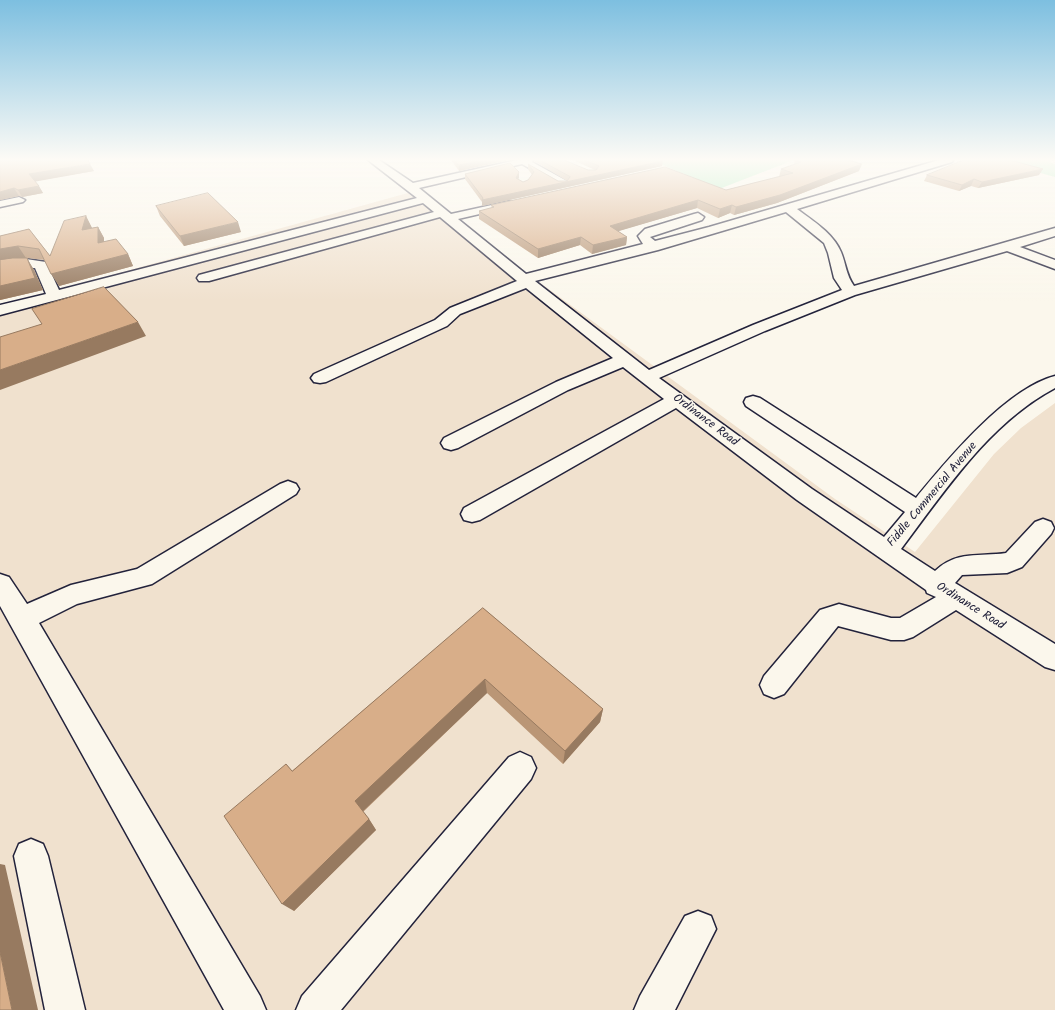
<!DOCTYPE html>
<html>
<head>
<meta charset="utf-8">
<style>
  body { margin:0 }
  canvas { display:block; background:#fbf7ec }
</style>
</head>
<body>
<canvas width="1055" height="1010"></canvas>
<script>
const g = document.querySelector('canvas').getContext('2d');
g.lineJoin = 'round';
function fillPath(path, color) { g.fillStyle = color; g.fill(path, 'evenodd'); }
function trace(path, color, width, dash) { g.strokeStyle = color; g.lineWidth = width; g.lineCap = dash ? 'butt' : 'round'; g.setLineDash(dash || []); g.stroke(path); }
function write(font, color, halo, rows, align = 'center') {
  g.font = font + ' Kalam,sans-serif'; g.lineWidth = 3; g.setLineDash([]); g.textBaseline = 'middle'; g.strokeStyle = halo; g.fillStyle = color; for (const [text, x, y, turn = 0] of rows) {
    g.save(); g.translate(x, y); g.rotate((+turn || 0) * Math.PI / 180); g.textAlign = isNaN(turn) ? turn : align; if (halo) g.strokeText(text, 0, 0); g.fillText(text, 0, 0); g.restore();
  }
}
fillPath(new Path2D(`
  M415 191 835 499 915 552 994 454 1021 428 1055 403V1010H0V306Z`), '#f0e1ce');
fillPath(new Path2D(`
  M651 160H794L719 189Z
  M994 160H1055L1048 161 1055 164V177Z`), '#a4ebb9');
const minor = new Path2D(`
  M368 160H379L413 183 517 160H533L532 162 567 181 568 183 567 185H559L522 164 419 188 451 214 510 201 514 202 516 204 514 206 458 219 526 274 643 244 638 236 645 229 694 214 698 213 704 217 702 220 650 237 655 241 709 227 939 160H953L952 162 797 209C813 221 833 233 841 252 846 264 846 275 854 286L1055 228V236L1020 247 1055 260V269L1007 251 855 295 765 331 659 378 812 489 884 537 905 512 746 406 744 402 746 398 753 396 760 398 916 498C947 460 1007 388 1055 376V388C989 423 945 491 901 549L935 571C957 550 979 557 1006 553L1035 522 1043 519 1051 522 1054 528 1051 534 1022 567 1007 573 962 575 955 583 1055 644V670L1045 667 956 610 913 637 904 640H891L838 626 784 694 774 698 764 694 760 685 764 676 820 610 839 604 891 618H900L936 597 927 593 926 590 797 500 676 408 480 520 472 522 464 520 461 514 464 508 664 399 623 367 568 390 458 448 451 450 444 448 441 443 444 438 556 382 613 358 526 288 460 314 447 326 326 382 320 383 314 382 311 378 314 374 435 320 450 308 517 281 440 217 209 281H199L197 278 199 275 434 212 423 203 0 315V305L46 294 35 268H20L0 272V264L26 259 46 262 59 290 417 198ZM786 212 824 243 828 253 834 278 842 290 753 325 649 370 535 281 658 250Z
  M19 197 25 200 23 202 0 207V201Z
  M288 481 296 484 299 489 296 494 152 584 77 604 39 623 260 996 266 1010H224L0 606V574L9 577 27 604 71 585 137 569 280 484Z
  M520 752 531 757 536 768 531 779 341 1010H296L302 996 509 757Z
  M31 839 43 844 48 856 85 1010H45L14 856 19 844Z
  M698 911 711 916 716 929 675 1010H634L640 996 685 916Z`);
trace(minor, '#22223b', 3);
fillPath(minor, '#fbf7ec');
fillPath(new Path2D(`
  M0 160 94 171 35 181 43 193 22 197 19 196 0 200Z
  M451 160H508L459 171Z
  M533 160H564L588 170H595L573 160H659L662 166 482 206V202L465 179V174L519 172V177L518 179 523 182 528 180 532 175 528 169V164L558 181H567L534 161Z
  M795 161 859 171 777 203 734 215 730 213 718 218 697 208 618 231 627 237 626 245 592 254 580 245 538 258 479 219V211L492 208 491 205 726 190 779 177 781 169 794 165Z
  M927 175H1039L978 188 971 186 959 191 924 181Z
  M156 206 241 232 184 246 160 216Z
  M86 216 92 228 98 227 104 238V242L128 254 133 266 59 286 45 260 26 258 34 270 43 290 0 300V236L29 229 50 256Z
  M483 608 603 709 600 722 563 764 487 693 363 812 369 819 376 830 294 911 286 764 292 771Z`), '#ba9676');
fillPath(new Path2D(`
  M485 160H508L459 171V165Z
  M663 161 662 166 482 206V200Z
  M90 164 94 171 33 182 29 174Z
  M862 164 859 171 777 203 734 215 736 207Z
  M1043 169 1039 175 978 188 982 182Z
  M519 172V177L517 183 516 178Z
  M974 179 971 186 959 191 962 185Z
  M39 186 43 193 22 197 18 190Z
  M14 188 19 196 0 200V192Z
  M698 200 697 208 609 234 610 226Z
  M732 205 730 213 718 218 720 209Z
  M86 216 92 228 88 241 82 230Z
  M238 222 241 232 184 246 180 236Z
  M98 227 104 238V255L98 243Z
  M581 237 580 245 538 258V249Z
  M627 237 626 245 592 254 593 245Z
  M18 246 26 258 0 262V249Z
  M128 254 133 266 59 286 51 274Z
  M27 258 34 270 43 290 0 300V286Z
  M138 322 146 336 0 390V370Z
  M485 679 487 693 362 812 355 801Z
  M603 709 600 722 563 764 565 751Z
  M369 819 376 830 294 911 282 904Z
  M0 864 5 865 38 1010H12L0 952Z`), '#977a60');
const building = new Path2D(`
  M0 160H88L90 164 29 174 39 186 18 190 14 188 0 192Z
  M454 160H485L459 165Z
  M540 160H564L588 170H596L599 166 584 160H659L663 161 482 200 483 198 465 174 510 163 519 172 516 178 523 182 528 180 534 172 528 164 558 181H567L570 177Z
  M800 160H848L862 164 780 195 736 207 732 205 720 209 698 200 610 226 627 237 593 245 581 237 538 249 479 211 494 207 491 205 665 167 726 190 793 173 781 169 801 162 795 161Z
  M964 160H1010L1043 169 982 182 974 179 962 185 927 175Z
  M208 193 238 222 180 236 156 206Z
  M86 216 82 230 98 227V243L116 239 128 254 51 274 39 249 18 246 0 249V236L29 229 50 256 64 221Z
  M13 258H27L35 278 0 286V260Z
  M104 287 138 322 0 370V337L42 324 32 309Z
  M483 608 603 709 565 751 485 679 355 801 369 819 282 904 224 816 286 764 292 771Z
  M0 952 12 1010H0Z`);
fillPath(building, '#d8ae89');
trace(building, '#977a60', 1);
const sky = g.createLinearGradient(0, 0, 0, 301);
sky.addColorStop(0, '#7dbfe0');
sky.addColorStop(0.53, '#fdfbf6');
sky.addColorStop(1, '#fdfbf600');
g.fillStyle = sky;
g.fillRect(0, 0, 1055, 301);
write('12px', '#22223b', '#fbf7ec', [
  ["Ordinance Road",705,421,37],
  ["Fiddle Commercial Avenue",933,495,-50],
  ["Ordinance Road",970,607,32]
]);
</script>
</body>
</html>
